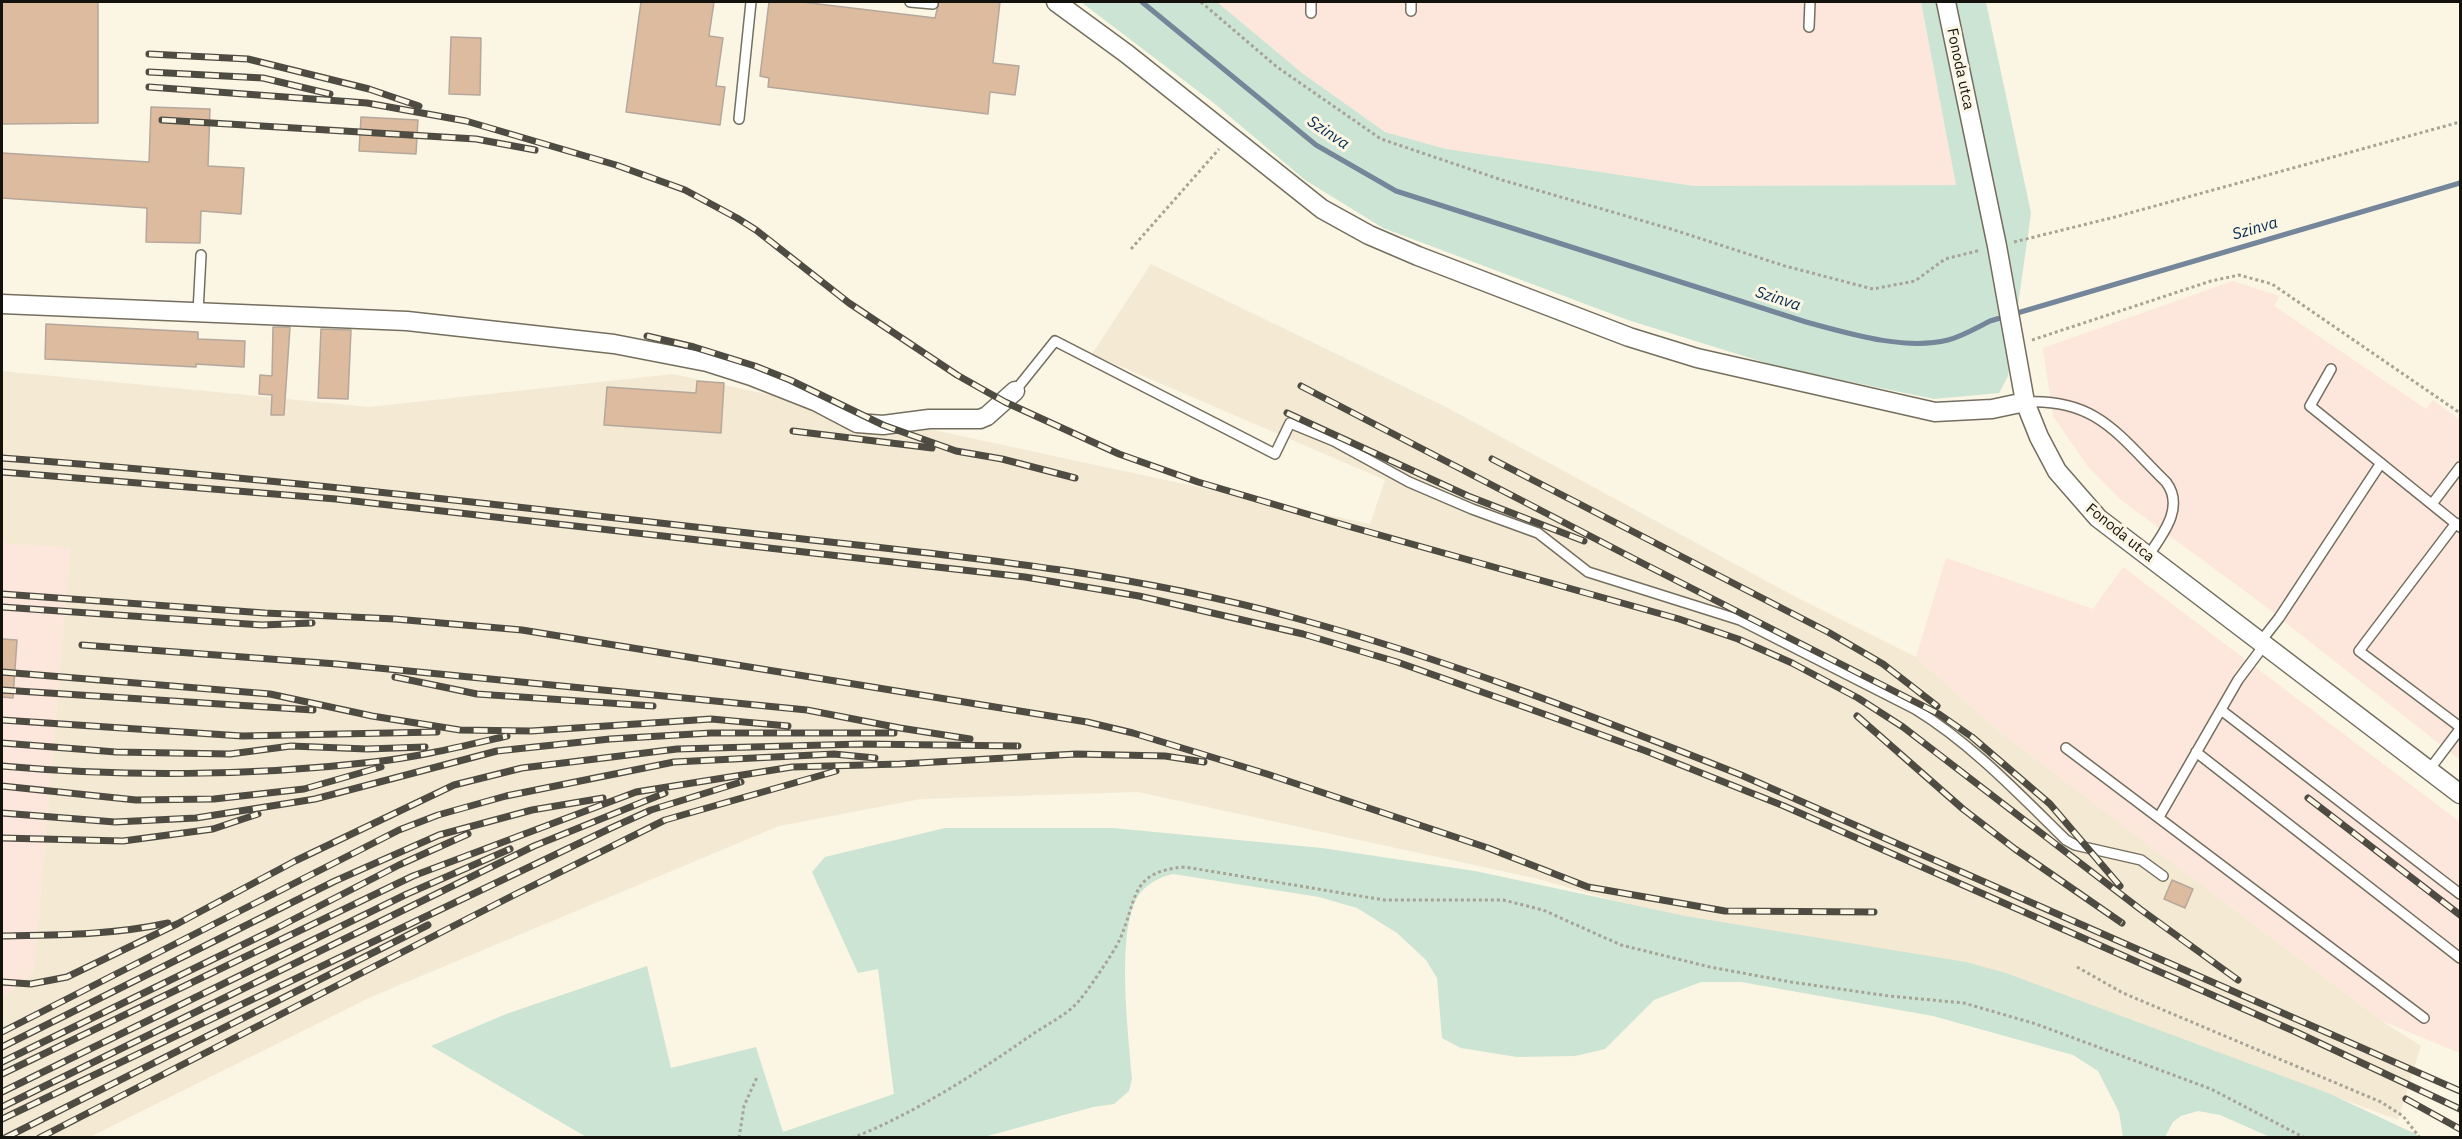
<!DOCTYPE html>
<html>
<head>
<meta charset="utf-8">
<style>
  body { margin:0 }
  #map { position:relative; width:2462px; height:1139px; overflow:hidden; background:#fbf5e4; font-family:"IBM Plex Sans",sans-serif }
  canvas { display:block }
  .frame { position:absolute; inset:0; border:3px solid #14120c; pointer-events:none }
</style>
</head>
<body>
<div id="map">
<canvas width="2462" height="1139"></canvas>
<div class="frame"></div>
</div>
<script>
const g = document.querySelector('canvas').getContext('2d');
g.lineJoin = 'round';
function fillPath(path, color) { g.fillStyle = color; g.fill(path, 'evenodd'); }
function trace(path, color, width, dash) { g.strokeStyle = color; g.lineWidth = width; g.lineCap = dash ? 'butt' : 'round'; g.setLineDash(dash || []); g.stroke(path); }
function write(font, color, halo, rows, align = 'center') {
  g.font = font + ' "IBM Plex Sans",sans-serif'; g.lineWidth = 6; g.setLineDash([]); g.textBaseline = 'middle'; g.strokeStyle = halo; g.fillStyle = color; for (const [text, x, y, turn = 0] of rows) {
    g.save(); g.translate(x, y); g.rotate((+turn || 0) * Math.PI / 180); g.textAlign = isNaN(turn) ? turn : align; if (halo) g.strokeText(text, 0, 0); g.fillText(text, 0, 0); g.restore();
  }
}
fillPath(new Path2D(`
  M1217 2H1921L1956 185 1694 186 1446 149 1385 132 1302 73Z
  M2233 281 2279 296 2274 306 2426 409 2433 400 2460 420V760L2257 600 2121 500 2089 468 2053 416 2043 348Z
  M2 543 70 547 34 971 2 999Z
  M1946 558 2093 609 2123 567 2460 822V1053L2382 1021 1996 729 1916 657Z`), '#fde6db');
fillPath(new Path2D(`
  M1151 264 1446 407 1794 596 1916 657 1996 729 2382 1021 2421 1046 2398 1120 2095 1007 1745 937 1534 878 1138 792 921 799 779 826 371 997 90 1137H2V999L34 971 70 548 2 543V371L369 407 673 374 1370 524 1385 480 1092 354Z`), '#f4ead3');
fillPath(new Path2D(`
  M1081 2H1217L1302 73 1385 132 1446 149 1694 186 1956 185 1921 2H1986L2031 213 2008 376 1999 393 1934 399 1779 367 1628 320 1383 228 1305 180 1215 104Z
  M945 828H1113L1322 848 1475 871 1685 916 1966 962 2006 973 2328 1093 2422 1137H2270L2220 1115 2198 1111 2181 1116 2173 1122 2165 1137H2123L2119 1112 2098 1071 2073 1055 1933 1016 1741 982H1701L1654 1000 1605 1049 1575 1056 1517 1057 1461 1048 1442 1038 1437 978 1426 960 1397 933 1357 908 1319 897 1173 874C1160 877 1150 882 1141 892 1114 923 1129 1038 1132 1079L1129 1091 1114 1104 1093 1107 984 1137 588 1138 431 1046 506 1014 647 966 671 1068 756 1047 783 1132 894 1094 878 969 858 973 812 872 825 857Z`), '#cce4d3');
trace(new Path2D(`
  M1142 2 1316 145 1396 191 1806 322C1847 333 1905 351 1948 340 1963 336 1976 328 1990 321L2460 183`), '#74869a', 5);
const building = new Path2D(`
  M2 2H98V123L2 124Z
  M641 2H714L709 36 723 38 716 86 725 87 720 125 626 112Z
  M769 2H802L935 18 939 2H1000L993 63 1019 66 1015 95 990 92 988 114 768 87 769 78 760 76Z
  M451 37 481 38 480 95 449 94Z
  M151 107 210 109 208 166 244 168 241 214 201 211 200 243 146 242 147 208 2 198V153L149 162Z
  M361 117 418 120 416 154 359 151Z
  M46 324 198 332V339L245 341 244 367 196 364V367L45 359Z
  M273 327H290L284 415H271L272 395 259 394 260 375 272 376Z
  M321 329 351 330 348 399 318 398Z
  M697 381 724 383 721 433 604 425 607 387 696 393Z
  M2 639 17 640 13 698 2 697Z
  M2172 880 2193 889 2185 908 2164 899Z`);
fillPath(building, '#dcbb9e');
trace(building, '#b5a79b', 1.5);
const lane = new Path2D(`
  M910 2 933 4
  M1311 2V13
  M1411 11V2
  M1809 27 1810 2
  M739 119 751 2
  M198 312 201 255
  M2331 369 2310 406 2460 527
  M1015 391 1055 341 1275 454 1290 423 1334 441 1409 482 1472 509 1538 533 1588 572 1740 620 1915 709C1972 744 2019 794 2066 840L2075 845 2141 860 2163 876
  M2025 402C2097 398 2119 436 2166 482 2185 507 2163 534 2148 556
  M2432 504 2460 467
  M2456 523 2359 651 2460 727
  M2261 641 2279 618 2381 463
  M2221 710 2460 894
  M2066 748 2424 1018
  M2196 752 2460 958
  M2429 770 2460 729
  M2159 817 2238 680 2265 644`);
const street = new Path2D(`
  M1056 2 1127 54 1322 209 1369 235 1418 256 1629 337 1697 358 1935 412 1992 409 2025 402
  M1946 2 1997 246 2025 402 2039 437 2057 471 2098 518 2460 794
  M2 304 407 321 614 344 707 362 751 376 817 402 857 423 883 425 929 419H980L987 416 1015 391`);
trace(lane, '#746e5f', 12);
trace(street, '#746e5f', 21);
trace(new Path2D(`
  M1201 2 1277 67 1381 139 1502 180 1671 229 1785 266 1873 289 1915 281 1945 259 1981 250
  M2014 242 2115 217 2460 122
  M1131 249 1219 149
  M2032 340 2211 281 2239 275 2272 284 2460 413
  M2077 967 2123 993 2381 1102 2403 1116 2420 1138
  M739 1138 744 1106 757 1077
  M852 1138C912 1115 977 1073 1030 1036 1044 1026 1063 1017 1075 1005 1084 997 1114 952 1119 941 1138 901 1128 871 1185 867L1384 900H1503L1543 910 1621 945 1710 967 1791 982 1889 996 1964 1003 2036 1024 2211 1089 2305 1138`), '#a7a396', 3, [3, 3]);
trace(lane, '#fff', 9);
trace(street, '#fff', 18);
const rail = new Path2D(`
  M149 54 248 59 369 89 419 106
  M149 72 263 78 330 94
  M149 87 367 103 466 121 616 165 685 190 737 218 756 230 849 303 957 375 1005 402 1119 454 1198 482 1351 527 1679 619 1738 639 1792 663 1858 698 1903 727 2140 909 2238 980
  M162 120 476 139 535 150
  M647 336 694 347 755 366 790 380 883 425 956 451 1002 459 1075 478
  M1301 386 1644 564 1939 714 1972 737 2050 804 2120 886
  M1287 413 1468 496 1584 541
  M793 431 932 448
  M2 458C248 476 494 504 739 532 925 553 1114 568 1295 618 1447 659 1595 717 1741 775L2460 1091
  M1492 459 1828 632 1883 664 1937 706
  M2 472 336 499 1025 577 1139 596 1303 634 1397 662 1530 709 1646 751 1784 806 2296 1032 2460 1109
  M2 594 265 613 395 619 522 630 1087 722 1133 733 1267 774 1488 848 1588 887 1725 911 1874 912
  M2 607 262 625 312 623
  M82 645 337 664 807 710 900 728 970 739
  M2 672 270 694 372 716 460 730 531 731 711 719 788 726
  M395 677 477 694 653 706
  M2 690 313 710
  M1857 716 1963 809 2015 849 2122 923
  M2 720 242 736 437 732
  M2 743 116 752 230 754 291 746 367 749 425 747
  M2 766C122 777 253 776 373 762 419 757 463 746 507 736
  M2 786 136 800 214 799 304 789 381 767
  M2308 798 2460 915
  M2 813 115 822 196 818 315 799 497 751 610 739 711 733H894
  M2 838 123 841 213 829 258 814
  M2 936C57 935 113 935 168 923
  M2 982 31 984 67 977 177 924 295 861 454 785 522 768 677 749 862 744 1018 746
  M2 1032 399 830 438 815 506 796 674 762 834 754 875 758
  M2 1047 335 881 439 835 532 810 603 798
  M2 1062 273 930 399 865 468 834
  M2 1074 413 876 636 792 792 767 900 764 1076 754 1165 756 1204 762
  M2 1092 407 894 510 849
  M2406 1099 2460 1129
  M2 1107 534 846 665 793
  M2 1119 611 828 651 810 741 782
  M5 1138 428 925
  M39 1138 514 895 665 820 836 771`);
trace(rail, '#4e4b43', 7);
trace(rail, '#fbf5e4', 4.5, [14]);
write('15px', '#14120c', '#fbf5e4', [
  ["Fonoda utca",1960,69,78],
  ["Fonoda utca",2120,533,39]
]);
write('italic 16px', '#022951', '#fbf5e4', [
  ["Szinva",1328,133,34],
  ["Szinva",2255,229,-16],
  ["Szinva",1778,299,18]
]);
</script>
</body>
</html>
